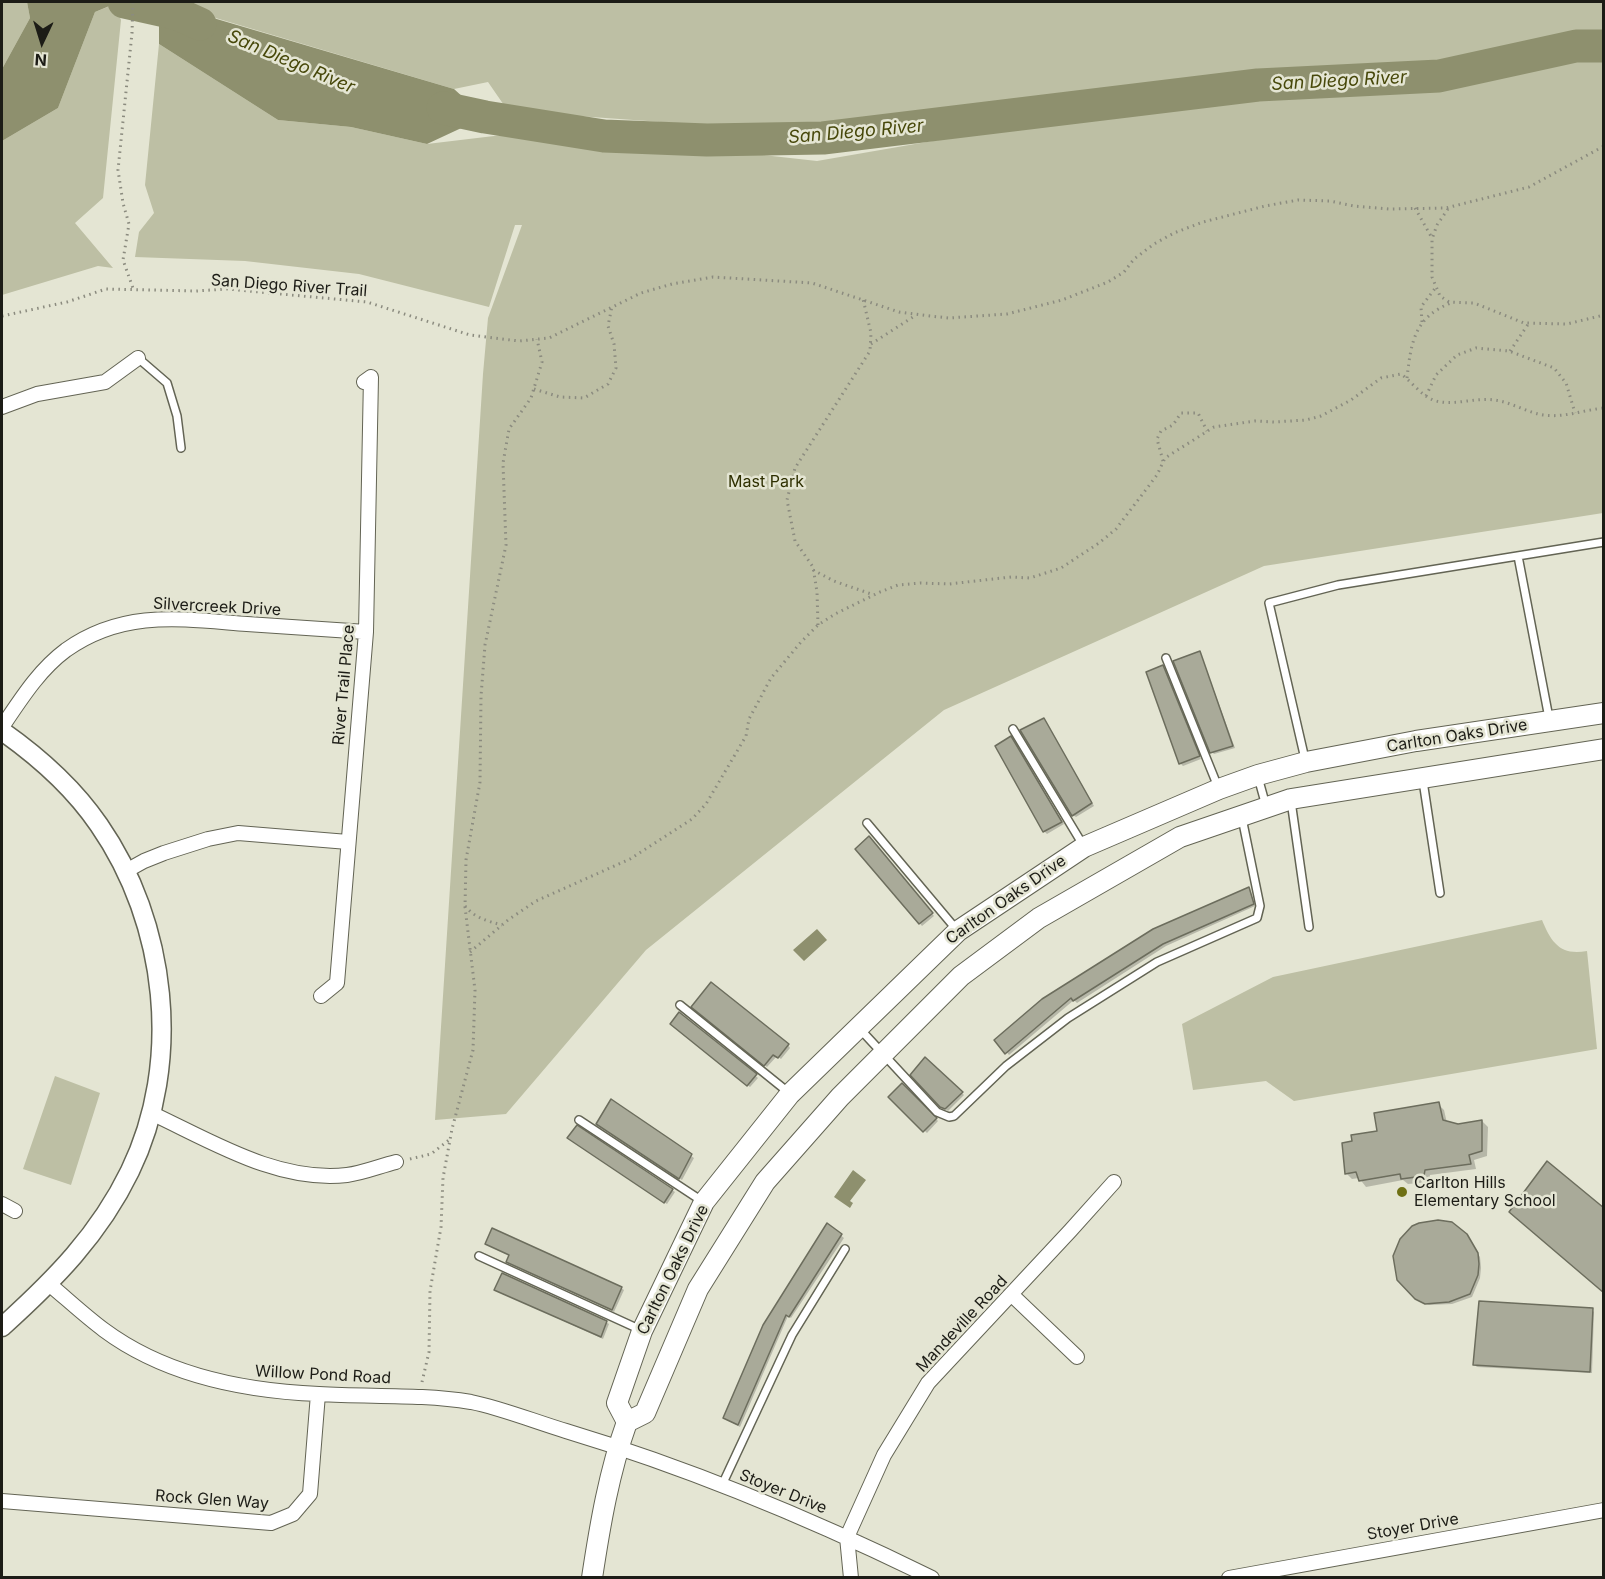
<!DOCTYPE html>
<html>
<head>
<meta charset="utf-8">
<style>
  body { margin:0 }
  #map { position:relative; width:1605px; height:1579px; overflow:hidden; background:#e4e5d3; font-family:Inter,sans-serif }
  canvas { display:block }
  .frame { position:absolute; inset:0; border:3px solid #1c1c16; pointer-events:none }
  .north { position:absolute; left:12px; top:12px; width:60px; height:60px; -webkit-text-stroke:4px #e4e5d3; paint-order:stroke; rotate:184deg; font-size:16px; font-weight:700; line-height:24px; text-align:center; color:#1c1c16 }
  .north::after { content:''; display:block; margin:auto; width:21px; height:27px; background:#1c1c16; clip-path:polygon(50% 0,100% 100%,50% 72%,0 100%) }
</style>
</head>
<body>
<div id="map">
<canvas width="1605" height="1579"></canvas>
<div class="frame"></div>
<div class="north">N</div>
</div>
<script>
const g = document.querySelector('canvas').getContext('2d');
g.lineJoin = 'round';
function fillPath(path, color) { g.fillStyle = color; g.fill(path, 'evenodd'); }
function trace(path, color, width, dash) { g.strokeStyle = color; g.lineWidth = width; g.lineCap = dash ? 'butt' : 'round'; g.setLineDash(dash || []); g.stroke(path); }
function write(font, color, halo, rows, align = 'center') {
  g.font = font + ' Inter,sans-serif'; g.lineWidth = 5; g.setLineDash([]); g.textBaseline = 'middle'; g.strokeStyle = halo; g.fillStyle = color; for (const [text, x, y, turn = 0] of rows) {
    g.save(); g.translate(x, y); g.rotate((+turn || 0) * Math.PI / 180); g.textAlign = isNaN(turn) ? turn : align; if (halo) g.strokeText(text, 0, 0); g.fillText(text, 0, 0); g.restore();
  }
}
fillPath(new Path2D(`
  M2 2H27L30 18 2 69Z
  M162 2H1603L1604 36 1578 37 1434 63 1256 74 818 127 703 125 508 111 488 82 454 89Z
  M115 4 121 20 103 198 75 223 113 268 98 266 2 295V141L58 108 95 12Z
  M159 44 278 120 351 127 427 144 519 133 709 149 817 161 1134 106 1257 96 1436 84 1576 55H1603V513L1264 566 944 710 646 950 506 1114 435 1120 483 374 488 318 522 225H515L489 307 359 274 245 261 135 257 139 232 154 213 145 185Z
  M1542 920C1551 942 1560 956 1587 951L1597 1049 1294 1101 1266 1081 1193 1090 1182 1024 1273 977Z
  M55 1076 100 1093 71 1185 23 1169Z`), '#bdbfa4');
fillPath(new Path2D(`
  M27 2H119L95 12 58 108 2 141V69L30 18Z
  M159 2 454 89 485 117 427 144 351 127 278 120 159 44Z
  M817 929 827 940 804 961 793 950Z
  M853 1170 866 1180 850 1201 853 1203 850 1208 834 1197Z`), '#8e906e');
fillPath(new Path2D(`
  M1200 652 1235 748 1214 754 1212 752Z
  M1162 667 1201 759 1183 766 1180 763Z
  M1046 722 1094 806 1076 817 1073 815Z
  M1013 740 1064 824 1047 834 1044 831Z
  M871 841 934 916 922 926 857 849Z
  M1249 889 1255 906 1166 946 1077 1003 1074 1000 1009 1055 996 1040Z
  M695 1009 788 1045 790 1048 781 1059 777 1056 767 1067Z
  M679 1014 758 1078 750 1087 674 1026Z
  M926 1059 964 1095 948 1111 941 1106Z
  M902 1085 938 1121 927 1133 890 1097Z
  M611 1101 694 1158 682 1180 600 1126Z
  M1438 1104 1444 1110 1447 1123 1458 1126 1482 1121 1488 1127 1487 1156 1474 1160 1476 1169 1430 1175 1429 1182 1408 1184 1403 1180 1366 1187 1359 1178 1352 1179 1346 1173 1379 1132Z
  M572 1141 672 1190 675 1192 667 1204Z
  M828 1225 844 1238 791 1318 788 1316 740 1427 727 1420 724 1418Z
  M1466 1235 1480 1257 1481 1268 1480 1278 1472 1297 1452 1304 1429 1305 1420 1301Z
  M487 1244 621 1288 624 1290 614 1312 510 1264 508 1262 511 1256Z
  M496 1290 606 1322 609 1324 603 1339Z
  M1592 1310 1594 1312 1592 1373 1477 1367 1474 1364Z`), '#0003');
trace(new Path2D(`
  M124 2 178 14 200 24
  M443 108 485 117 604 136 707 140 823 138 1258 85 1439 76 1576 46H1604`), '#8e906e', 33);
const building = new Path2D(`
  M1200 651 1233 746 1210 753 1173 661Z
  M1163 665 1200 756 1179 764 1146 672Z
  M1044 718 1092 803 1072 816 1020 730Z
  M1011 736 1062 822 1043 832 995 746Z
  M869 836 933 913 919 924 855 849Z
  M1249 887 1254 904 1163 944 1073 1001 1071 998 1005 1054 994 1040 1042 999 1153 929Z
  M711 982 789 1044 778 1058 773 1055 764 1066 691 1007Z
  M679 1012 757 1074 747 1086 670 1024Z
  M925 1057 963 1092 945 1109 940 1107 910 1075Z
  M902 1083 937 1118 923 1132 888 1097Z
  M611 1099 692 1154 679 1179 596 1124Z
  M1439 1102 1443 1120 1458 1124 1482 1120V1151L1469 1155 1471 1164 1425 1170 1424 1176 1401 1179 1400 1174 1359 1181 1356 1172 1345 1174 1342 1143 1352 1141 1351 1135 1377 1131 1374 1113Z
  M577 1125 673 1189 664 1203 567 1138Z
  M1547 1161 1604 1208V1293L1509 1212Z
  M1438 1220 1452 1222 1467 1234 1478 1253 1479 1264 1478 1275 1470 1294 1449 1302 1425 1304 1415 1299 1397 1280 1393 1256 1400 1239 1412 1226 1419 1223Z
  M827 1223 842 1234 789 1317 786 1315 738 1425 723 1418 763 1325Z
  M492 1228 622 1287 612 1310 506 1262 509 1255 485 1244Z
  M502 1273 607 1321 601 1337 494 1290Z
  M1479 1301 1593 1308 1590 1372 1473 1365Z`);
fillPath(building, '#a9aa99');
trace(building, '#6c6d5d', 1.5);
const service = new Path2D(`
  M138 358 167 383 177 416 181 448
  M1518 556 1549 718
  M1166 658 1218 787
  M1013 729 1083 845
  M1305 759 1269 603 1338 585 1604 542
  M1258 777 1266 806
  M1423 781 1440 893
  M1291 801 1309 927
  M867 823 956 929
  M680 1005 788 1092
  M859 1028 937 1112 949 1117 954 1116 1006 1066 1068 1018 1157 962 1257 918 1260 906 1242 818
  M579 1120 702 1201
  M479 1256 641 1330
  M722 1485 792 1335 845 1249`);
const minor = new Path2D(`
  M2 407 37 394 105 382 138 358
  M2 727C21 699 39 670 66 650 124 609 182 619 247 624 287 627 326 629 366 632
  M126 871 144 861 164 853 208 839 238 833 348 842
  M321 996 337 983 366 632 371 377 364 382
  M151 1113C211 1141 278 1183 347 1175 363 1173 380 1166 396 1162
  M2 1204 15 1211
  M49 1284C67 1299 85 1316 104 1330 166 1376 244 1391 319 1394 370 1397 421 1394 471 1402 501 1408 536 1422 566 1431 692 1469 814 1520 932 1578
  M1012 1295 1077 1357
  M2 1501 271 1523 293 1514 310 1494 318 1394
  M851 1578 847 1537 884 1455 928 1383 1070 1231 1114 1182
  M1229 1578 1604 1510`);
const tertiary = new Path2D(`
  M2 731C39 757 73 787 99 825 167 923 183 1062 130 1171 99 1235 54 1280 2 1327`);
const secondary = new Path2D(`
  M627 1422 617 1403 642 1331 704 1202 790 1094 958 931 1084 847 1219 789 1258 775 1306 762 1416 741 1604 713
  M592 1578C600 1525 609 1472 627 1422L645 1413 698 1289 765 1182 840 1097 961 976 1039 918 1180 837 1291 799 1604 749`);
trace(service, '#636454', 10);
trace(minor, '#636454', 16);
trace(tertiary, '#636454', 21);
trace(secondary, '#636454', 22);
trace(new Path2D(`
  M133 2 132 33 118 170 123 203 129 224 123 260 134 291
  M1415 208 1432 238
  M1448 209 1437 225 1432 239V277L1440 296 1449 302 1474 303 1524 323 1567 324 1604 315
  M2 316 67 302 106 289 196 291 227 289 367 302 470 335 519 341 549 338 641 293 672 284 713 277 812 283 899 312 930 316 949 318 1007 314 1062 300 1108 282 1124 272 1134 259 1154 244 1174 233 1203 222 1265 206 1298 200 1330 201 1354 206 1389 209 1446 208 1529 187 1604 146
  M1422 322 1421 307 1436 287
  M871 344 916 315
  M1510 351 1529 323
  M1407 378C1411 343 1414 317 1451 303
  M534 389 560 397 584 398 608 384 616 368 614 344 608 326 612 306
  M1426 396 1436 375 1457 355 1476 348 1509 351 1554 368 1566 383 1575 413
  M1163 461 1157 439 1161 431 1173 425 1181 413H1198L1207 431
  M813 570 834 581 874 595
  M818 625 817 592 813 567 795 541 787 500 795 468 870 351 871 333 863 299
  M465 906C475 918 487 921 502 925
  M470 952 508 920 536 901 630 859 692 819 706 804 746 736 749 719 771 678 801 642 818 625 835 614 880 592 898 585 921 583 949 584 1011 577 1030 578 1061 568 1099 543 1116 529 1157 475 1165 458 1214 427 1255 421 1274 422 1306 420 1321 416 1351 400 1381 378 1401 374C1412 382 1421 395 1433 400 1453 407 1474 397 1494 400 1511 402 1526 412 1543 415 1564 418 1583 410 1604 408
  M410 1159 431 1154 449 1140
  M422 1382 429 1352 430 1291 441 1227 443 1178 452 1129 473 1050 475 990 465 907 466 860 480 782 481 696 485 645 506 545 503 463 509 429 531 398 542 362 537 339`), '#8b8b7f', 3, [1.5, 4.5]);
trace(service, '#fff', 7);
trace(minor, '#fff', 14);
trace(tertiary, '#fff', 18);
trace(secondary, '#fff', 20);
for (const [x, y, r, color] of [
  [1402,1192,6,"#6e7014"]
]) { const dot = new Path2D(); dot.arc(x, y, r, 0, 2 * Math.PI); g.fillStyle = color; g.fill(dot); trace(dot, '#e4e5d3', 2); }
write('16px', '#1c1c16', '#e4e5d3', [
  ["San Diego River Trail",289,286,4],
  ["Silvercreek Drive",217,607,3],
  ["River Trail Place",344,685,-85],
  ["Carlton Oaks Drive",1457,736,-9],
  ["Carlton Oaks Drive",1006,900,-35],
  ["Carlton Oaks Drive",673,1270,-64],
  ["Mandeville Road",962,1324,-47],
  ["Willow Pond Road",323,1375,3],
  ["Stoyer Drive",783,1492,22],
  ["Rock Glen Way",212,1500,4],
  ["Stoyer Drive",1413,1527,-10]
]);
write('16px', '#2e2f01', '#e4e5d3', [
  ["Mast Park",766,482]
]);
write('16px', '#1c1c16', '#e4e5d3', [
  ["Carlton Hills",1414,1183],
  ["Elementary School",1414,1201]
], 'left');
write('italic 18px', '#47480a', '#e4e5d3', [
  ["San Diego River",291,62,23],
  ["San Diego River",1339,81,-3],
  ["San Diego River",856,132,-5]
]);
</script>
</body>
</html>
